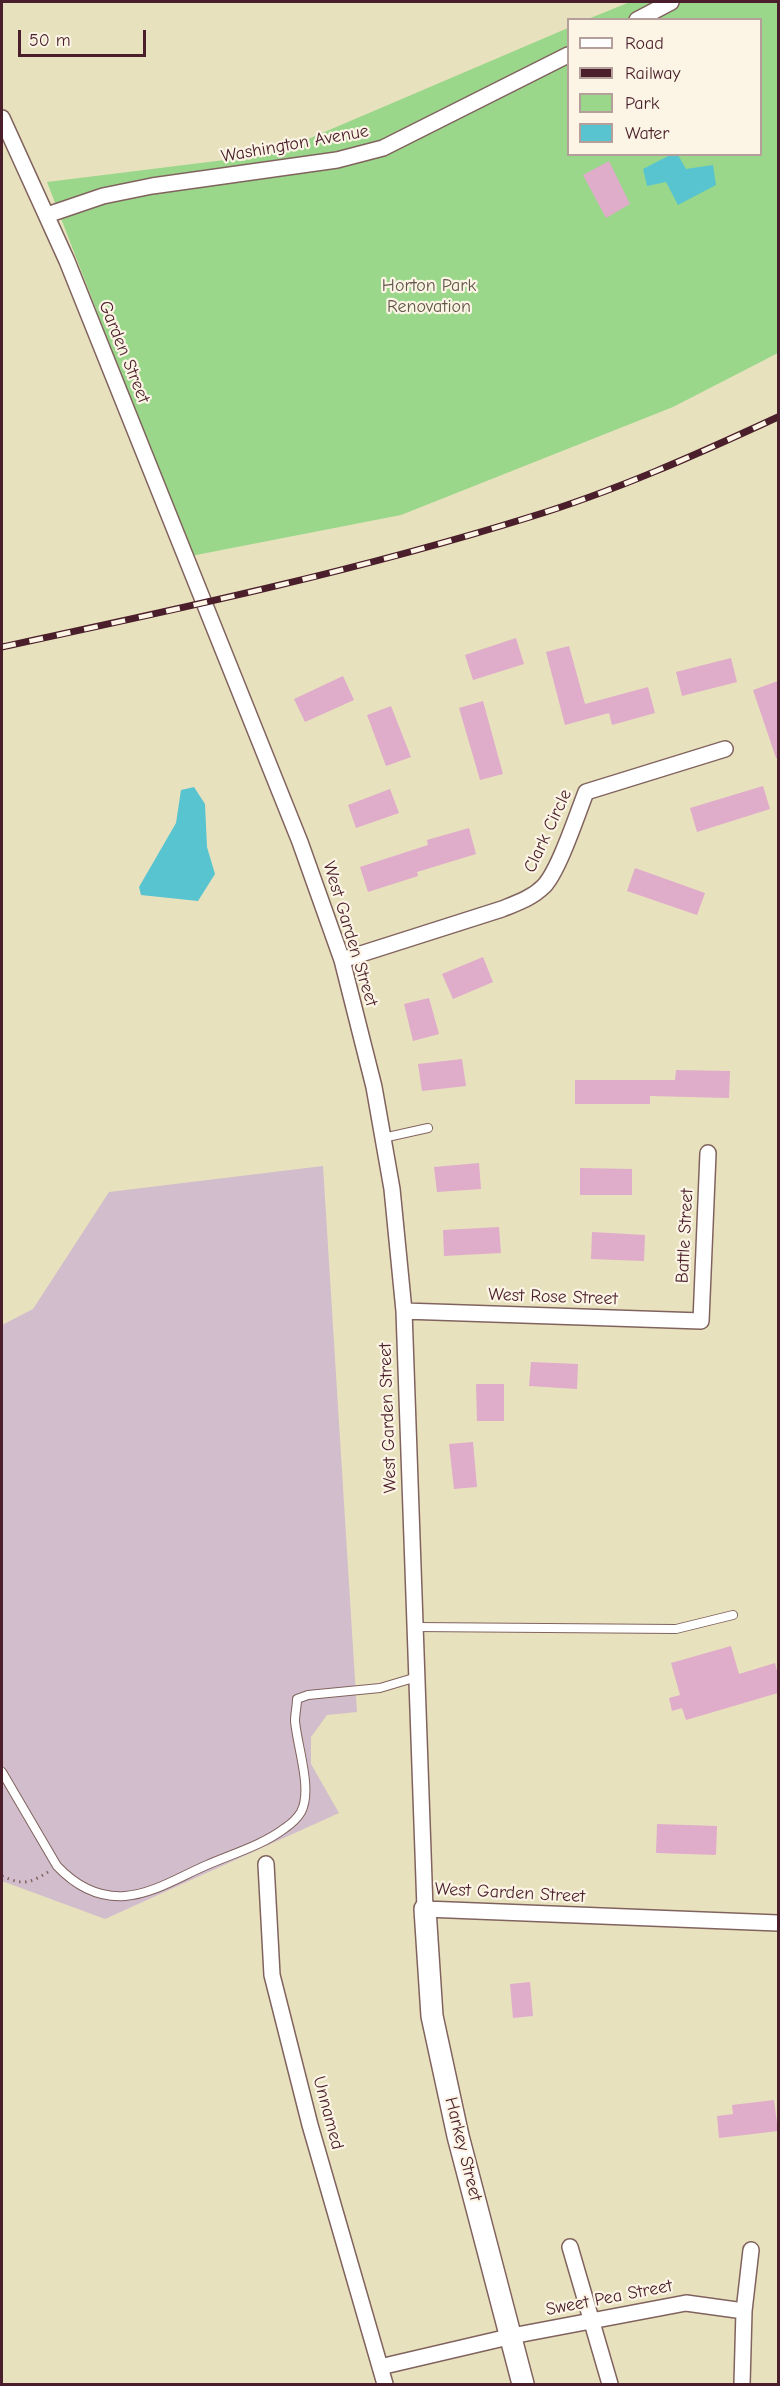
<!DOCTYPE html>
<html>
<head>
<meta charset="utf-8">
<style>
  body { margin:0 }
  #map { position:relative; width:780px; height:2386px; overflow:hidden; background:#e8e1be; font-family:"Comic Neue",sans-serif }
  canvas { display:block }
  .frame { position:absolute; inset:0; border:3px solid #4a1f2b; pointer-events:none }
  .legend { position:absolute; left:567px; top:18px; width:195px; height:138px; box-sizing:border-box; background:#fcf5e5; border:2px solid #b59f9b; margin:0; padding:8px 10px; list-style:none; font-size:18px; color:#4a1f2b }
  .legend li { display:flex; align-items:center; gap:12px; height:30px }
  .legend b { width:30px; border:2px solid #b59f9b }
  .scale { position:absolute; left:18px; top:30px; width:128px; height:27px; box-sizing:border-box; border:3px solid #4a1f2b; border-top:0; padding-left:8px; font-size:18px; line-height:21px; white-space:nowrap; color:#4a1f2b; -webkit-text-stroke:4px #fcf5e5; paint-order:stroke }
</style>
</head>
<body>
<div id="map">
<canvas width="780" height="2386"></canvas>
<div class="frame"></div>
<ul class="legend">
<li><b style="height:8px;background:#fff"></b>Road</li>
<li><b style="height:8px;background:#4a1f2b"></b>Railway</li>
<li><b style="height:16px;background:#9ad78b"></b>Park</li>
<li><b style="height:16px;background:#58c4d0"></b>Water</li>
</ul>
<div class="scale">50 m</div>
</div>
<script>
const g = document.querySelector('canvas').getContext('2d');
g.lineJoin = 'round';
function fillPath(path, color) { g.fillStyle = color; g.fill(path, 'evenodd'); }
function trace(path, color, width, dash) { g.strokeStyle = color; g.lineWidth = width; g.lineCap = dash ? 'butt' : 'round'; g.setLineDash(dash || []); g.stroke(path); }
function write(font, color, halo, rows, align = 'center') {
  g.font = font + ' "Comic Neue",sans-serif'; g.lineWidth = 4.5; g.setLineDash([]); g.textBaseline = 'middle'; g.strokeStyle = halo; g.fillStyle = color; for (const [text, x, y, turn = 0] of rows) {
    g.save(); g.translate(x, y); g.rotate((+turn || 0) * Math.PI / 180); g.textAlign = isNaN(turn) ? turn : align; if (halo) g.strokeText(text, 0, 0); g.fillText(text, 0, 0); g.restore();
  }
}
fillPath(new Path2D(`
  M323 1166 357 1712 327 1715 311 1737V1764L339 1813 105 1919 2 1881V1325L33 1309 109 1192Z`), '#d1bdcb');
fillPath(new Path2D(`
  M630 2H778V353L673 407 401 515 191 556 47 182 273 154 568 28V154H760V20L588 19Z`), '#9ad78b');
fillPath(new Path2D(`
  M672 154 678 155 686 169 713 165 716 185 678 205 666 182 647 186 643 169Z
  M194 787 205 804 207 847 215 874 198 901 141 895 139 887 176 823 181 790Z`), '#58c4d0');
fillPath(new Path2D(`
  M609 161 630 204 606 218 583 175Z
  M516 638 524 664 473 680 465 655Z
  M569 646 585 704 648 687 655 713 612 725 609 713 565 725 546 652Z
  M731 658 737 682 682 696 676 672Z
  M343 676 354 700 305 722 294 699Z
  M778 681V758H776L753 690Z
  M483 701 503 774 480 780 459 708Z
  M391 706 411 757 386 766 367 715Z
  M763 786 770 809 697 832 690 808Z
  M390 789 399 813 356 828 348 805Z
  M469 828 476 854 417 872 418 876 368 892 360 867 428 845 427 840Z
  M635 868 705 893 697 915 627 891Z
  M483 957 493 982 453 999 442 974Z
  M429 998 439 1034 413 1041 404 1004Z
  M462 1059 466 1086 422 1091 418 1064Z
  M676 1070 730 1071 729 1098 650 1096V1104H575V1080H675Z
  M479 1163 481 1189 437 1192 434 1167Z
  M580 1168 632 1169V1195H580Z
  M499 1227 501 1253 444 1256 443 1230Z
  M592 1232 645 1235 644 1261 591 1259Z
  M531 1362 578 1364 577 1389 529 1386Z
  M476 1384H504V1421H477Z
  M473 1442 477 1487 454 1489 449 1444Z
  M731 1646 739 1674 775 1663 778 1675V1693L686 1720 682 1708 672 1711 669 1698 680 1695 671 1663Z
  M657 1824 717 1826 716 1855 656 1853Z
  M530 1982 533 2016 513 2018 510 1984Z
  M774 2100 778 2131 719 2138 717 2116 733 2114 732 2105Z`), '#dfacca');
const lane = new Path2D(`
  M383 1138 428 1128
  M415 1627 676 1629 733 1615
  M2 1772 57 1866C75 1885 97 1898 125 1896 153 1894 181 1876 207 1865 232 1854 263 1845 285 1828 291 1824 298 1817 301 1812 313 1790 297 1746 295 1721 295 1714 297 1706 297 1699L308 1695 380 1688 417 1677`);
const street = new Path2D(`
  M637 20 671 2
  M2 118 67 261 300 842 342 960 374 1087 392 1189 404 1311 425 1909 778 1923
  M47 215 103 196 152 186 337 160 383 148 568 55
  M342 960 502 909C517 903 532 898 544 886 559 870 577 815 586 792L725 749
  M404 1311 701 1321 708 1153
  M266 1864 272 1975 310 2125 385 2384
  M570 2247 610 2384
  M380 2367 517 2335 686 2303 744 2311
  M742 2384 744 2311 751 2250`);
const secondary = new Path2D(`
  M425 1909 432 2016 458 2136 523 2384`);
trace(lane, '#81635e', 10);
trace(street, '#81635e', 18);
trace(secondary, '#81635e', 24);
trace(new Path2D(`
  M2 1876C22 1885 29 1884 48 1872`), '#81635e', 3, [1.5, 4.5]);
trace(lane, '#fff', 8);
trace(street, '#fff', 15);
trace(secondary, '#fff', 21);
const rail = new Path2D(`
  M2 647C179 609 357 571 530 517 615 491 698 454 778 417`);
trace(rail, '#4a1f2b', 7);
trace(rail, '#fcf5e5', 4.5, [14]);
write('18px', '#4a1f2b', '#fcf5e5', [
  ["Washington Avenue",295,144,-10],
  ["Garden Street",124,352,68],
  ["Clark Circle",548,831,-65],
  ["West Garden Street",350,934,73],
  ["Battle Street",685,1236,-87],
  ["West Rose Street",553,1297,2],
  ["West Garden Street",388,1418,-92],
  ["West Garden Street",510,1893,3],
  ["Unnamed",328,2113,75],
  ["Harkey Street",463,2149,76],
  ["Sweet Pea Street",609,2298,-11]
]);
write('18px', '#625648', '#fcf5e5', [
  ["Horton Park",429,286],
  ["Renovation",429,307]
]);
</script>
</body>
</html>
